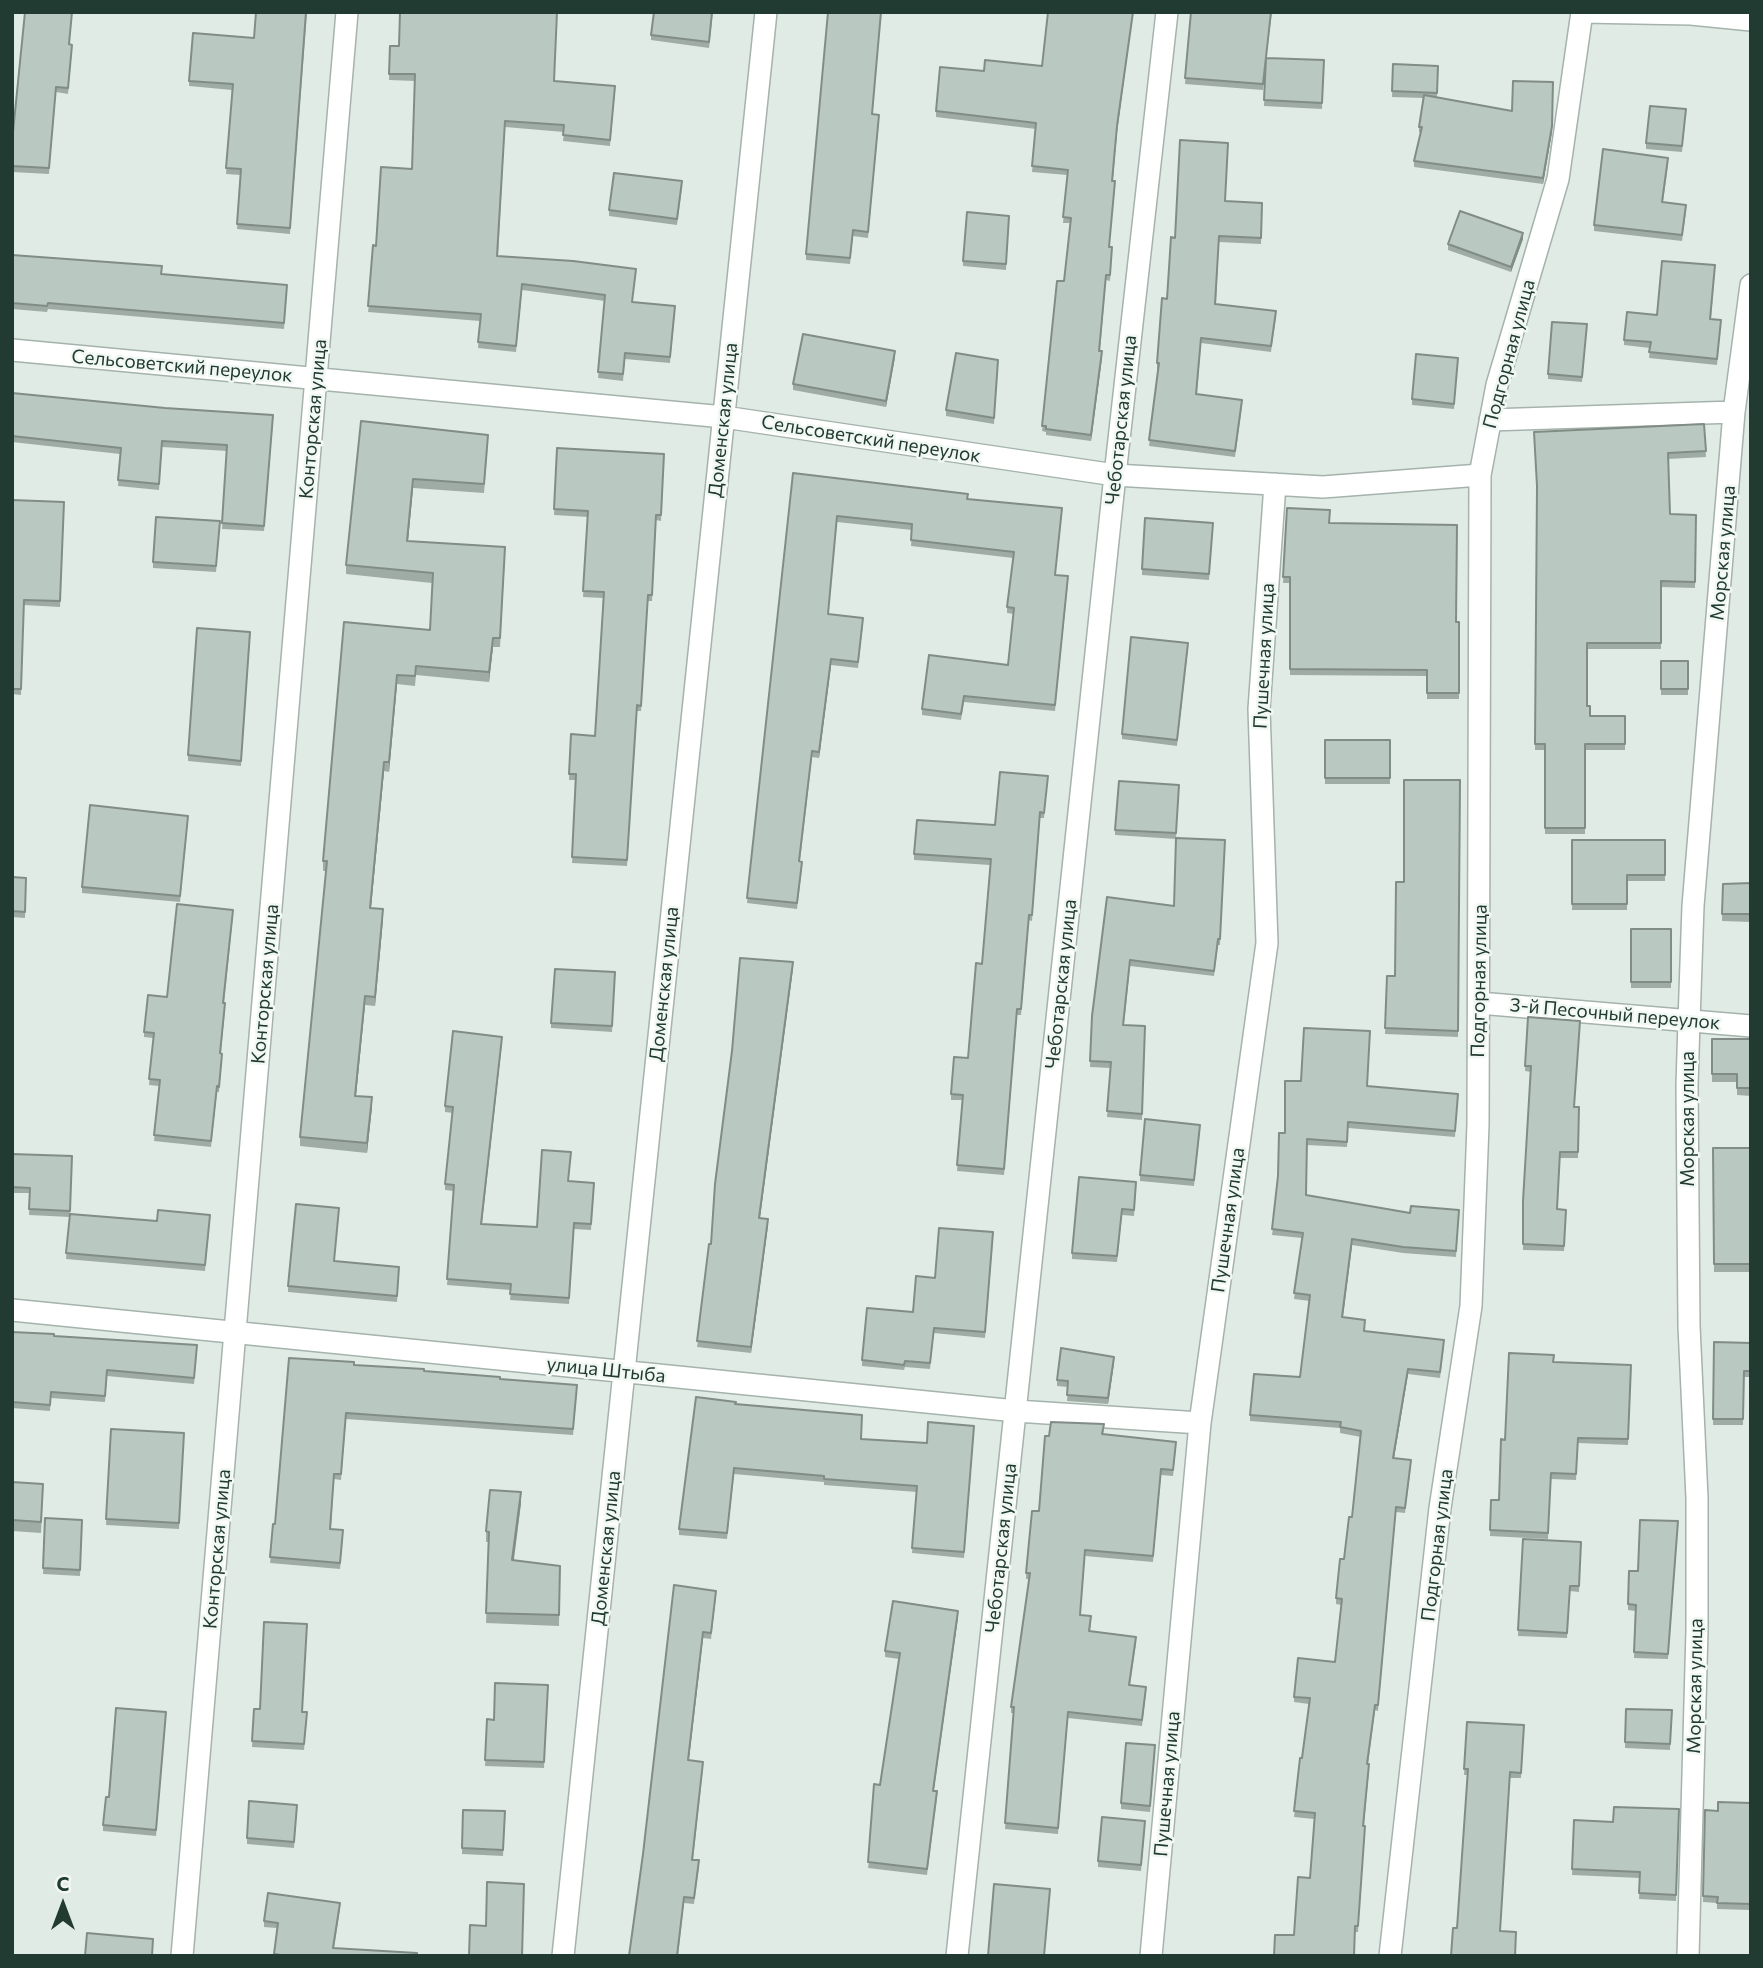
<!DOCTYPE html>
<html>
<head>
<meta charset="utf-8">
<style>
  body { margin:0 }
  #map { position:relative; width:1763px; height:1968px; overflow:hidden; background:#e1ebe5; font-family:Commissioner,sans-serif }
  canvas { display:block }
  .frame { position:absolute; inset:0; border:14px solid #223b32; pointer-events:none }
  .north { position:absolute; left:28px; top:1870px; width:70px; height:70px; -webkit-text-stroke:5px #f1f8f4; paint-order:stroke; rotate:0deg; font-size:19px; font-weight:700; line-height:28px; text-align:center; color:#223b32 }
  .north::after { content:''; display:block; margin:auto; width:24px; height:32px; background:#223b32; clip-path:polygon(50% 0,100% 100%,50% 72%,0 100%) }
</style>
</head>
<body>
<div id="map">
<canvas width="1763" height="1968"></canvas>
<div class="frame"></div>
<div class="north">С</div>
</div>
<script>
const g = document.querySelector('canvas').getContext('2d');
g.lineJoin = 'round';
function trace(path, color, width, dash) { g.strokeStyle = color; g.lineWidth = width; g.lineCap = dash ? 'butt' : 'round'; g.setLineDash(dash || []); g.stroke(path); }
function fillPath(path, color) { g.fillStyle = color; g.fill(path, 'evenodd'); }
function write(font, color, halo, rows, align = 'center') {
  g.font = font + ' Commissioner,sans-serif'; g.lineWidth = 5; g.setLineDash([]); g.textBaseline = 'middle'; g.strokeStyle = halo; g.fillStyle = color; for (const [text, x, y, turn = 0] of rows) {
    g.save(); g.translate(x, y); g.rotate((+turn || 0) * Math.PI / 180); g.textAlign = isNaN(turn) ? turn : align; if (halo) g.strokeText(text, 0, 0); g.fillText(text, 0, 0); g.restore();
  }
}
const minor = new Path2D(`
  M12 350 724 417 1115 475 1323 487 1480 475
  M1490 420 1734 412
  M1479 1003 1751 1026
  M12 1310 1016 1411 1200 1423
  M182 1956 347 12
  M563 1956 766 12
  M957 1956 1115 475 1167 12
  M1151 1956 1200 1423 1267 943 1259 709 1275 484
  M1390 1956 1440 1508 1471 1306 1478 1125 1480 475 1497 385 1558 179 1582 12 1691 14 1751 20
  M1688 1956 1697 1630V1498L1689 1326 1687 1085 1689 1021 1693 906 1734 412 1751 285`);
trace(minor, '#a4b3ac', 24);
trace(minor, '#fff', 21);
fillPath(new Path2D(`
  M307 12 290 234 237 229 241 175 226 174 232 90 189 86V81L254 38Z
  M713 12 709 48 651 40V35Z
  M1048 12H1133L1117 132 1113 181 1115 187 1109 247 1112 253 1110 281 1106 280 1100 351 1102 357 1091 441 1046 435V432L1042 431 1064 281 1070 223H1063L1067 175 1032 172 1036 129 936 117V111L984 71 1042 66Z
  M1191 12H1272L1266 58 1324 60 1322 109 1264 106 1265 68 1263 90 1185 84Z
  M69 44 72 51 68 94 56 92 49 174 12 172V142Z
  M390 46H399L554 81 615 92 610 146 563 141 564 132 505 127 498 256 636 275 632 302 675 312 670 363 625 359 623 381 598 378 605 301 522 290 516 352 478 348 480 321 368 312 376 246 412 169 415 81 389 80Z
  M1393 64 1438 66 1437 97 1552 132 1543 184 1414 167V161L1421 133 1419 132V127L1424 98 1392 97Z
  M1686 109 1682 152 1646 149V143Z
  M873 114 879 121 868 238 853 236 850 264 806 260V254Z
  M1668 164 1663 202 1686 211 1682 241 1594 231V225Z
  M682 187 677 225 609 216V210Z
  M1225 201 1262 203 1261 244 1219 242 1216 304 1276 317 1271 352 1201 343 1197 394 1242 406 1235 457 1149 446 1159 369H1157V363L1175 238Z
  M1009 216 1006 270 963 266V261Z
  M1523 239 1511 272 1448 250V244Z
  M12 255 287 290 284 329 48 309 47 312 12 309Z
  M1715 271 1711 319 1721 320 1717 365 1649 358 1650 348 1624 345V340Z
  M1587 324 1582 382 1548 379V374Z
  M895 357 886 407 793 390V384Z
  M1458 358 1454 409 1412 405V399Z
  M998 366 994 424 946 416V410Z
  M12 393 273 421 264 531 222 529 227 451 162 447 159 490 118 486 120 454 12 442Z
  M361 421 488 444 484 493 413 488 408 541 505 556 500 647H493L489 682 416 675 415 686 397 684 389 772 384 771 371 908 383 919 375 1006 365 1005 356 1096 372 1107 367 1153 300 1146V1137L326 871H323V861L344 622 430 630 432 583 346 574V565Z
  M1704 424 1706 457 1668 459 1670 514 1696 515 1695 588 1661 587V649H1587V706L1590 716H1625V750H1585V834H1545V750H1535L1537 491Z
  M557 448 664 454 661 521 656 520 652 601H648L641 711H637L627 866 572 863 576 780H569L571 734 595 736 603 598 583 597 588 517 554 515Z
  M793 473 1062 514 1055 575 1068 582 1055 711 964 702 961 720 922 715V709L1008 665 1014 614 1007 613V607L1013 558 911 546 912 530 837 522 828 615 863 624 858 668 831 665 819 758 812 757 800 861 802 867 797 909 747 903Z
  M12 500 64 502 60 607 24 605 21 695 12 694Z
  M1287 508 1330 523 1456 622H1459V699H1427V676L1290 675V583H1283Z
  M220 521 216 572 153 568V562Z
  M1213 523 1209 580 1142 575V569Z
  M250 638 241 766 188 761V755Z
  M1188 649 1177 746 1122 739V734Z
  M1661 661H1688V695H1661Z
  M1325 740H1390V784H1325Z
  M1048 776 1044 818H1040L1032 921 1029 920 1021 1015H1017L1004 1175 957 1171 962 1100H951V1094L968 1058 982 964 990 865 914 860V854L995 825Z
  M1460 780 1458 1037 1385 1034 1387 976H1395Z
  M1179 785 1176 839 1115 835V830Z
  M188 821 180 902 82 893V887Z
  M1225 840 1220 945H1218L1214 976 1130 966 1124 1025 1145 1026 1142 1120 1107 1117 1111 1068 1090 1067 1092 1016 1107 897 1174 906Z
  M1572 840H1665V881H1627V910H1572Z
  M12 877 26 878 25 918 12 917Z
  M1751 883V922L1722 921 1723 884Z
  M233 916 224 1003 225 1009 221 1053 222 1059 219 1092H217L211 1147 154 1141 159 1086 149 1085 153 1038 144 1037V1032L167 997Z
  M1631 929H1671V988H1631Z
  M793 968 760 1218 768 1225 751 1353 697 1347 711 1244Z
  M615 972 612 1032 551 1028V1023Z
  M1528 1017 1574 1107H1579L1578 1158H1560L1557 1209 1566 1210 1564 1251 1523 1250V1207L1531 1072 1525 1071Z
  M1712 1039H1751V1096L1737 1095V1082H1712Z
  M502 1042 482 1224 537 1227 569 1181 594 1183 591 1230 574 1229 569 1304 510 1300 511 1290 447 1285 454 1191 445 1190V1184L453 1113 445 1112V1106Z
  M1368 1086 1458 1094 1455 1137 1348 1128 1347 1147 1307 1145 1306 1195 1410 1213 1459 1210 1456 1257 1403 1253 1352 1245 1343 1317 1365 1326V1331L1444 1346 1440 1378 1408 1374 1394 1458 1411 1466 1405 1513 1396 1512 1378 1711 1375 1710 1368 1764 1369 1770 1364 1826 1358 1932 1294 1935 1310 1878 1314 1819 1294 1817 1309 1704 1294 1702V1697L1335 1662 1341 1605 1336 1604V1598L1352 1517 1361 1437 1340 1433V1428L1250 1421V1415L1300 1377 1310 1301 1294 1299 1302 1238 1272 1235 1285 1133Z
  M1200 1131 1194 1186 1140 1181V1175Z
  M1713 1148H1751V1272H1714Z
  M12 1154 72 1156 70 1214 157 1221 210 1220 205 1271 66 1259 70 1217 29 1215 30 1193H12Z
  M1136 1188 1134 1216 1122 1215 1117 1262 1072 1259V1253Z
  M339 1214 334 1261 399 1273 397 1302 288 1292V1286Z
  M993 1238 985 1338 934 1333 930 1369 905 1367 904 1370 862 1366V1360L913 1312 935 1278Z
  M12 1332 197 1351 194 1384 107 1376 105 1402 51 1398 50 1411 12 1408Z
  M1714 1342 1751 1343V1377H1744L1743 1425H1713Z
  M1554 1362 1631 1365 1628 1445 1578 1443 1576 1480 1551 1479 1548 1539 1490 1536 1491 1500H1499L1505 1440Z
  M1114 1363 1108 1404 1067 1401 1068 1387 1057 1386V1380Z
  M354 1365 424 1371 500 1379 577 1391 573 1435 346 1419 341 1480 334 1479 331 1529 343 1536 340 1569 270 1563 275 1524Z
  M735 1404 861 1439 927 1443 974 1431 964 1558 912 1553 917 1492 824 1485V1482L734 1474 727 1539 679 1535V1529Z
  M111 1429 184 1433 179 1529 106 1525Z
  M1104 1430 1103 1435 1176 1448 1173 1476 1161 1475 1153 1562 1085 1556 1080 1615 1091 1622 1090 1632 1136 1643 1130 1685 1146 1693 1142 1726 1068 1718 1058 1834 1005 1829 1014 1713H1011V1707L1029 1579H1026V1573L1039 1511Z
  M12 1482 43 1495 41 1533 12 1531Z
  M521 1503 514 1560 560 1566 559 1626 486 1623 489 1542H486V1531Z
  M45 1518 82 1520 80 1576 43 1574Z
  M1678 1521 1668 1659 1634 1658 1635 1611 1628 1610V1604L1638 1571Z
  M1523 1539 1581 1542 1579 1592 1570 1591 1567 1638 1518 1636Z
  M674 1585 716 1597 711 1639 703 1638 689 1760 703 1768 693 1860 699 1866 694 1904 684 1903 678 1956H629L643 1854Z
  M958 1617 933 1791 937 1797 927 1875 868 1868 899 1659 885 1657V1651Z
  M548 1685 544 1768 485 1766 487 1719 494 1720Z
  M254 1709 303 1712 307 1718 304 1750 252 1747Z
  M1626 1709 1672 1710 1670 1750 1625 1748Z
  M166 1712 156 1836 103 1831V1825L109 1797Z
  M1467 1722 1524 1725 1521 1778H1510L1457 1928 1468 1775H1464Z
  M1155 1751 1150 1812 1121 1809V1803Z
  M1751 1803V1910L1717 1909V1903L1703 1902 1705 1810 1718 1811Z
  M297 1805 294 1848 247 1844V1838Z
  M1679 1809 1676 1901 1639 1899 1640 1878 1572 1875 1574 1820 1613 1822Z
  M463 1810 505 1811 503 1856 462 1854Z
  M1145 1827 1141 1871 1098 1867V1861Z
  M340 1909 334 1948 417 1956H274L277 1928 264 1927V1921Z`), '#9faca6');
fillPath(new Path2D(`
  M1133 12 1117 132 1112 187 1117 126Z
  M1553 82 1552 132 1543 184V178Z
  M1523 233V239L1511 272V267Z
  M895 351V357L886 407V401Z
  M1102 351V357L1091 441V435Z
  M413 479V488L407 551V541Z
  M493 638V647L489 682V672Z
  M831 659V665L819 758V752Z
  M397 675V684L389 772V762Z
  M384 762V771L370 918V908Z
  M383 909V919L375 1006V997Z
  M793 962V968L759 1224V1218Z
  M365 996V1005L355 1105V1096Z
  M502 1037V1042L481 1229V1224Z
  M372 1097V1107L367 1153V1143Z
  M768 1219V1225L751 1353V1347Z
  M1352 1239V1245L1342 1322V1317Z
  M1114 1357V1363L1108 1404V1398Z
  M1408 1369V1374L1393 1464V1458Z
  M521 1492V1503L512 1571V1560Z
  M958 1611V1617L933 1796V1791Z
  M703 1632V1638L688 1766V1760Z`), '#828c87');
const building = new Path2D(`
  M25 12H72L69 44 72 45 68 88 56 87 49 168 12 166V142Z
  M256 12H306L290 228 237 224 241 169 226 168 233 84 189 81 193 33 254 38Z
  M400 12H557L554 81 615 86 610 140 563 135 564 125 505 121 497 256 573 261 636 269 632 302 675 306 670 357 625 353 623 374 598 372 605 295 522 284 516 346 478 342 481 314 368 306 373 245 376 246 381 167 412 169 415 74H389L390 46H399Z
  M654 12H712L709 42 651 35Z
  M828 12H881L872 114 879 115 868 232 853 230 850 258 806 254Z
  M1048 12H1133L1117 126 1112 181H1115L1109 247H1112L1110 275H1106L1099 351H1102L1091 435 1046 429V426H1042L1057 281H1064L1071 218 1063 217 1068 170 1032 166 1036 123 936 111 940 67 984 71 985 60 1042 66Z
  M1191 12H1271L1263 84 1185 78Z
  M1266 58 1324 60 1322 103 1264 100Z
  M1393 64 1438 66 1437 93 1392 91Z
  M1513 81 1553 82 1552 126 1543 178 1414 161 1422 127H1419L1424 95 1512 111Z
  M1650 106 1686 109 1682 146 1646 143Z
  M1180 140 1228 143 1225 201 1262 203 1261 238 1219 236 1215 304 1276 311 1271 346 1201 338 1196 394 1242 400 1235 451 1149 440 1159 363H1157L1162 298 1167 299 1171 237 1175 238Z
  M1603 149 1668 158 1662 202 1686 205 1682 235 1594 225Z
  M614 173 682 181 677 219 609 210Z
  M1460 211 1523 233 1511 267 1448 244Z
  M967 212 1009 216 1006 264 963 261Z
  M12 255 162 266 161 274 287 285 284 323 48 303 47 306 12 303Z
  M1662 261 1715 265 1710 319 1721 320 1717 359 1649 352 1651 342 1624 340 1627 312 1657 315Z
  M1552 322 1587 324 1582 377 1548 374Z
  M803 334 895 351 886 401 793 384Z
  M956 353 998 360 994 418 946 410Z
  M1416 354 1458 358 1454 404 1412 399Z
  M12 393 165 408 273 415 264 526 222 523 227 445 162 441 159 484 118 480 121 448 12 436Z
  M361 421 488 435 484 484 413 479 407 541 505 547 500 638H493L489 672 416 666 415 676 397 675 389 762H384L370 908 383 909 375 997 365 996 355 1096 372 1097 367 1143 300 1137 327 861H323L344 622 430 630 433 573 346 565Z
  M1704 424 1706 451 1668 453 1670 514 1696 515 1695 582 1661 581V643H1587V706H1590V716H1625V744H1585V828H1545V744H1535L1537 486 1534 432Z
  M557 448 664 454 661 515H656L652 595H648L641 706 637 705 627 860 572 857 576 774H569L571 734 595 736 604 592 583 591 588 511 554 509Z
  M793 473 968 494 967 499 1062 508 1055 575 1068 576 1055 705 964 696 961 714 922 709 929 655 1008 665 1014 608 1007 607 1014 552 911 540 912 524 837 516 828 614 863 618 858 662 831 659 819 752 812 751 799 861 802 862 797 903 747 898Z
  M12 500 64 502 60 601 24 600 21 689H12Z
  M1287 508 1330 510 1329 523 1457 525 1456 622H1459V693H1427V670L1290 669V577H1283Z
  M156 517 220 521 216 566 153 562Z
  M1145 518 1213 523 1209 574 1142 569Z
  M197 628 250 632 241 761 188 755Z
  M1131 637 1188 643 1177 740 1122 734Z
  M1661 661H1688V689H1661Z
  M1325 740H1390V778H1325Z
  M1000 772 1048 776 1044 813 1040 812 1032 915H1029L1021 1009H1017L1004 1169 957 1165 963 1095 951 1094 954 1057 968 1058 976 963 982 964 991 859 914 854 917 820 995 825Z
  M1404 780H1460L1458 1031 1385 1028 1387 976H1395L1396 882H1404Z
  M1119 781 1179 785 1176 833 1115 830Z
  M90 805 188 816 180 896 82 887Z
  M1176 838 1225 840 1220 939H1218L1214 971 1130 960 1123 1025 1145 1026 1142 1114 1107 1111 1111 1062 1090 1061 1092 1016 1107 897 1174 906Z
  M1572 840H1665V875H1627V904H1572Z
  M12 877 26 878 25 912 12 911Z
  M1751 883V914H1722L1723 884Z
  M177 904 233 910 223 1003H225L220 1053 222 1054 219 1087 217 1086 211 1141 154 1135 160 1080 149 1079 154 1033 144 1032 148 995 167 997Z
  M1631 929H1671V982H1631Z
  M740 958 793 962 759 1218 768 1219 751 1347 697 1341 709 1244H711L715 1184 732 1051Z
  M555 969 615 972 612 1026 551 1023Z
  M1528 1017 1580 1021 1574 1107H1579L1578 1152H1560L1557 1209 1566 1210 1564 1246 1523 1244V1201L1531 1066H1525Z
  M1304 1028 1370 1031 1367 1086 1458 1094 1455 1131 1348 1122 1347 1142 1307 1139 1306 1195 1410 1213 1411 1206 1459 1210 1456 1251 1403 1247 1352 1239 1342 1317 1365 1320 1364 1331 1444 1340 1440 1372 1408 1369 1393 1458 1411 1460 1405 1508 1396 1507 1378 1705H1375L1367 1764H1369L1363 1826H1365L1358 1926H1355L1354 1956H1274L1275 1935H1294L1298 1877 1310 1878 1315 1813 1294 1811 1300 1758H1302L1310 1698 1294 1697 1298 1658 1335 1662 1342 1599 1336 1598 1340 1559H1344L1349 1517H1352L1361 1431 1340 1427 1341 1422 1250 1415 1254 1374 1300 1377 1310 1295 1294 1293 1303 1233 1272 1229 1278 1176 1279 1133H1285V1081H1301Z
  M453 1031 502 1037 481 1224 537 1227 542 1150 571 1152 568 1181 594 1183 591 1224 574 1223 569 1298 510 1294 511 1284 447 1279 454 1185 445 1184 453 1107 445 1106Z
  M1712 1039H1751V1088H1737V1074H1712Z
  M1145 1119 1200 1125 1194 1180 1140 1175Z
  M1713 1148H1751V1264H1714Z
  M12 1154 72 1156 70 1211 29 1209 30 1188 12 1187Z
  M1079 1177 1136 1182 1134 1210 1122 1209 1117 1256 1072 1253Z
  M296 1204 339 1208 334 1261 399 1267 397 1296 288 1286Z
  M158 1210 210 1215 205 1265 66 1253 70 1214 157 1221Z
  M939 1228 993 1232 985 1332 934 1328 930 1363 905 1361 904 1365 862 1360 867 1308 913 1312 916 1276 935 1278Z
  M12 1332 54 1334V1336L197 1345 194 1378 107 1370 105 1396 51 1392 50 1405 12 1402Z
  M1714 1342 1751 1343V1371H1744L1743 1419H1713Z
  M1061 1348 1114 1357 1108 1398 1067 1395 1068 1381 1057 1380Z
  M1509 1353 1554 1355 1553 1362 1631 1365 1628 1439 1578 1438 1576 1474 1551 1473 1548 1533 1490 1530 1491 1500H1499L1501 1439 1505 1440Z
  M289 1358 354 1362V1365L424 1369V1371L500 1377V1379L577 1385 573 1429 346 1413 341 1474H334L330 1529 343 1530 340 1563 270 1557 273 1524H275Z
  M696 1397 736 1402 735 1404 862 1415 861 1439 927 1443 928 1422 974 1426 964 1552 912 1548 917 1486 824 1479V1476L734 1468 727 1533 679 1529Z
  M1051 1422 1104 1424 1102 1434 1176 1442 1173 1470 1161 1469 1153 1556 1085 1550 1080 1615 1091 1616 1089 1631 1136 1637 1129 1685 1146 1687 1142 1720 1068 1712 1058 1828 1005 1823 1014 1707H1011L1030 1573H1026L1032 1511H1039L1045 1436H1049Z
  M111 1429 184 1433 179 1523 106 1519Z
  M12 1482 43 1484 41 1522 12 1520Z
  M490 1490 521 1492 512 1560 560 1566 559 1615 486 1613 489 1532 486 1531Z
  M45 1518 82 1520 80 1570 43 1568Z
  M1640 1520 1678 1521 1668 1654 1634 1652 1636 1605 1628 1604 1629 1571H1638Z
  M1523 1539 1581 1542 1579 1586H1570L1567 1633 1518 1630Z
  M674 1585 716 1591 711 1633 703 1632 688 1760 703 1762 692 1860H699L694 1898 684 1897 677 1956H629L643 1854Z
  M893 1601 958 1611 933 1791H937L927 1869 868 1862 874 1784 880 1785 900 1653 885 1651Z
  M264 1622 307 1624 302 1712H307L304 1744 252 1741 254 1709H260Z
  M495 1683 548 1685 544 1762 485 1760 487 1719 494 1720Z
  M116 1708 166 1712 156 1830 103 1825 106 1797H109Z
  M1626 1709 1672 1710 1670 1744 1625 1742Z
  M1467 1722 1524 1725 1521 1773 1510 1772 1500 1931 1516 1932 1515 1956H1451L1453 1928H1457L1468 1769H1464Z
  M1126 1743 1155 1745 1150 1806 1121 1803Z
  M249 1801 297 1805 294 1842 247 1838Z
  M1718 1802 1751 1803V1904L1717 1903 1718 1897 1703 1896 1705 1810 1718 1811Z
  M1614 1807 1679 1809 1676 1895 1639 1893 1640 1872 1572 1869 1574 1820 1613 1822Z
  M463 1810 505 1811 503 1850 462 1848Z
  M1102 1817 1145 1821 1141 1865 1098 1861Z
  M487 1882 524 1884 522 1956H469L470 1925 486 1926Z
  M994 1884 1050 1889 1044 1956H988Z
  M268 1893 340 1903 333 1948 417 1953V1956H288L274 1954 278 1923 264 1921Z
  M87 1933 153 1939 152 1956H85Z`);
fillPath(building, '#b9c8c1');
trace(building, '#828c87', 2);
write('19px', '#223b32', '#f1f8f4', [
  ["Подгорная улица",1509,354,-75],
  ["Сельсоветский переулок",182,366,5],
  ["Конторская улица",313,419,-85],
  ["Доменская улица",723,420,-84],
  ["Чеботарская улица",1121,420,-84],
  ["Сельсоветский переулок",871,439,9],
  ["Морская улица",1723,553,-85],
  ["Пушечная улица",1264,656,-87],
  ["Подгорная улица",1479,981,-89],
  ["Конторская улица",265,984,-85],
  ["Доменская улица",664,984,-84],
  ["Чеботарская улица",1061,984,-84],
  ["3-й Песочный переулок",1615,1014,5],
  ["Морская улица",1688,1119,-90],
  ["Пушечная улица",1228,1220,-82],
  ["улица Штыба",606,1370,6],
  ["Подгорная улица",1437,1545,-83],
  ["Доменская улица",606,1548,-84],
  ["Чеботарская улица",1001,1548,-84],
  ["Конторская улица",217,1549,-85],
  ["Морская улица",1695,1686,-89],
  ["Пушечная улица",1167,1784,-85]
]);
</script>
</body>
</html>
